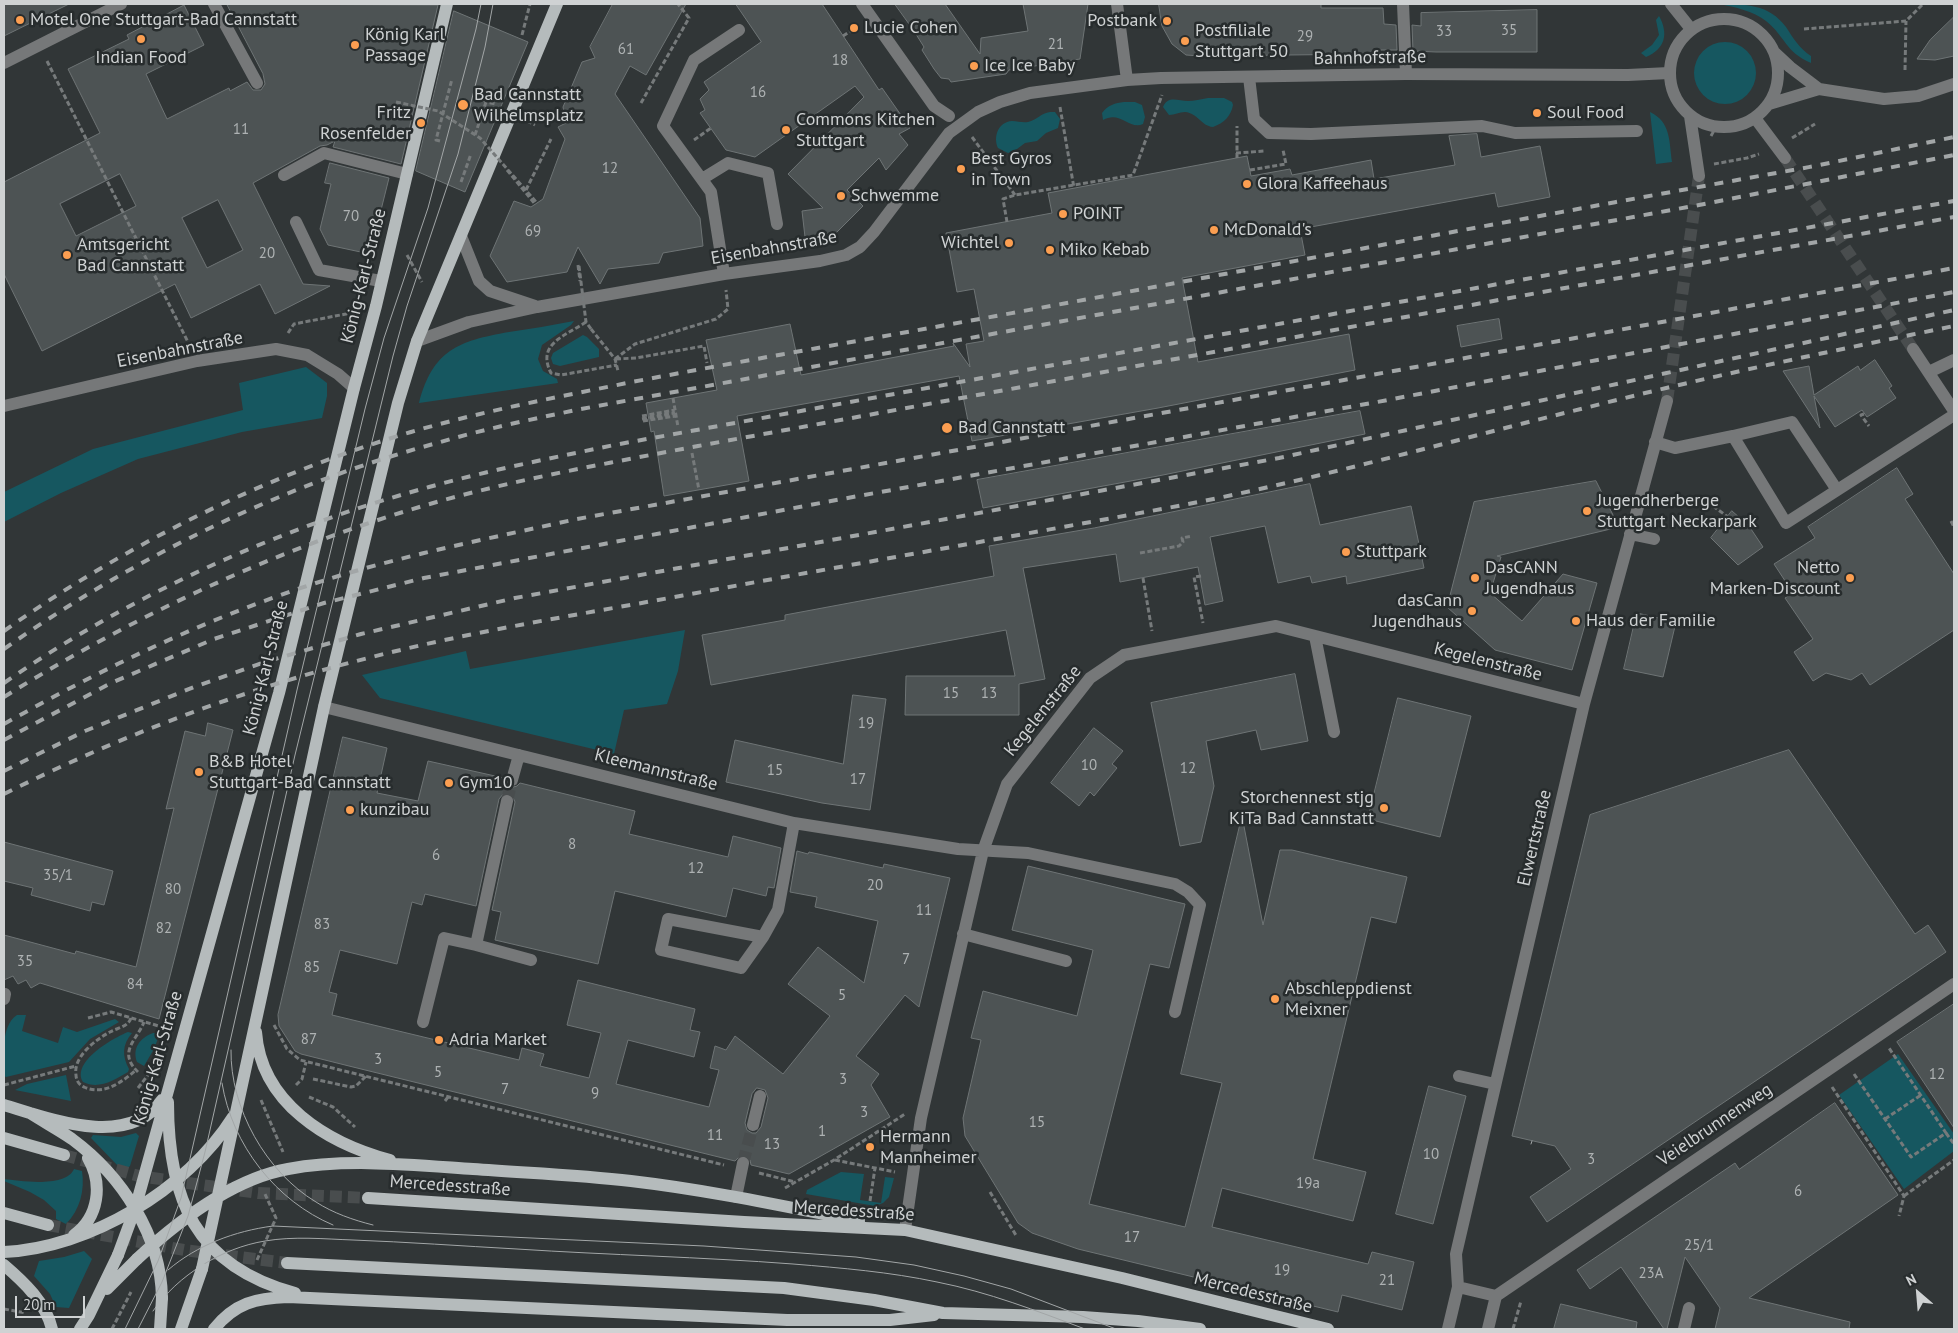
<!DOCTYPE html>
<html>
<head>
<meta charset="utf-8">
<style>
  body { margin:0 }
  #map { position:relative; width:1958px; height:1333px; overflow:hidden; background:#313637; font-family:"PT Sans",sans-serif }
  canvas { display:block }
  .frame { position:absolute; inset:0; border:5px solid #cfd2d3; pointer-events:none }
  .north { position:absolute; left:1893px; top:1268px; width:50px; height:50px; -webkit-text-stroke:4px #272c2d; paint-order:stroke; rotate:333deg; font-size:14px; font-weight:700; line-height:20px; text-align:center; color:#cfd2d3 }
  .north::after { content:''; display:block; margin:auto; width:18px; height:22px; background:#cfd2d3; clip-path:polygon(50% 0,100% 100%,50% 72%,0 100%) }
  .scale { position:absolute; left:15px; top:1296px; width:70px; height:22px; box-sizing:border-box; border:2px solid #cfd2d3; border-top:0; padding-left:6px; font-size:15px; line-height:18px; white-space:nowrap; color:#cfd2d3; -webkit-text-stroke:4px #272c2d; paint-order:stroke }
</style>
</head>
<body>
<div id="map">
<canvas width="1958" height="1333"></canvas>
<div class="frame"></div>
<div class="north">N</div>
<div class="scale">20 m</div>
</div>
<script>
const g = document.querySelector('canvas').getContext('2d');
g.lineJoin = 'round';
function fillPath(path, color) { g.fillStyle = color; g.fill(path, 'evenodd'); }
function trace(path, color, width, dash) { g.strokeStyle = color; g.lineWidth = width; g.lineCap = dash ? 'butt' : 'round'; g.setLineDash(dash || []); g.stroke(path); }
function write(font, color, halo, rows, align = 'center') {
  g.font = font + ' "PT Sans",sans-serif'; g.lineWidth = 5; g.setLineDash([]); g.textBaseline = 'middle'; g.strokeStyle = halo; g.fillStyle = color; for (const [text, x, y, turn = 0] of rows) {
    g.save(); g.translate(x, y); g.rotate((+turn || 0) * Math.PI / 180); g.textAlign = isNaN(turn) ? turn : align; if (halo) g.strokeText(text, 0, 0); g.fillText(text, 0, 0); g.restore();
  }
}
fillPath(new Path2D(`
  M1719 4C1745 4 1769 4 1786 27 1793 38 1800 49 1811 56V63C1784 51 1786 37 1766 21 1753 11 1735 7 1719 4Z
  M1659 16C1669 34 1665 49 1646 57L1641 53 1652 45 1659 35 1656 20Z
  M1694 73a31 31 0 1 1 62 0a31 31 0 1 1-62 0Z
  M1208 98H1224L1232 102 1233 105C1231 116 1224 123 1213 127 1201 126 1198 113 1185 112 1179 112 1175 115 1169 115L1163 107C1168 95 1178 101 1188 101 1194 101 1201 99 1208 98Z
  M1124 102H1135L1142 105 1145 117 1143 124C1129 130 1120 110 1103 120L1102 113C1108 105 1115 103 1124 102Z
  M1050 112H1055L1060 119 1058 128 1046 133 1037 141 1025 143 1013 152 1008 153 998 148C993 137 998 122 1012 121 1018 121 1022 123 1028 122 1037 120 1041 113 1050 112Z
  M1650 112C1671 122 1669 141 1672 162L1656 164Z
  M574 321 571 325 542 345 538 359 543 371 557 379 558 383 419 403C433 350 458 341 509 332 531 329 552 325 574 321Z
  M583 335 587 337 599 349V357L560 366 553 364 551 358 553 353Z
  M306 367 327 383V396L322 418 242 432 138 459 61 493 4 522V492L93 449 243 410 239 383Z
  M685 630 678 671 667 704 624 710 614 754 380 698 362 675 466 651 470 669Z
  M17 1015H26L22 1031 58 1043 63 1027 77 1032 115 1019 119 1022 90 1039 69 1062 6 1077 4 1076C4 1058 0 1026 17 1015Z
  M128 1032 132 1033C122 1045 122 1056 129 1069L128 1072C114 1080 99 1090 83 1082 71 1062 113 1038 128 1032Z
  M153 1033H160L154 1049 144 1066 137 1062C132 1048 140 1038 153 1033Z
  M1898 1054 1954 1134V1151L1904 1189 1839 1095Z
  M66 1075 71 1101 15 1090 27 1084Z
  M136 1133 139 1136 130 1166 126 1169 119 1167 91 1138 93 1135 121 1137Z
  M74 1169 82 1171C85 1190 80 1210 66 1224L56 1219V1211L44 1200 30 1192 4 1181V1179C20 1181 66 1188 74 1169Z
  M841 1172 864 1174 860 1200 881 1203 885 1177 894 1178 889 1197 883 1203 875 1206 806 1194 807 1190Z
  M84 1251 92 1259 69 1308 56 1307 50 1294 34 1276 39 1261 64 1257Z`), '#165760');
const building = new Path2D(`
  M4 4H69L4 36Z
  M227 4 438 5 401 164 333 147 335 141 327 145 320 146 253 183 303 284 330 286 275 314 260 284 191 318 175 284 42 351 4 274V182L100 133 68 69 129 39 127 35 184 5 204 45 146 74 167 119 229 88 230 91 247 82 253 90H261L265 84 263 74ZM120 174 136 206 76 236 60 204ZM218 200 243 250 207 268 182 218Z
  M613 4H686L646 75 630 66 615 94 700 218 703 246 663 253 659 263 608 269 600 284 578 247 567 272 507 282 490 256 514 201 531 207 543 199 565 139 558 127 566 123 563 107 582 62 595 58 590 47Z
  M736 4H822L879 90 882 88 910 128 899 134 908 145 886 170 879 158 847 190 863 206 836 233 805 237 802 211 823 208 788 174 864 97 855 86 755 157 726 150 700 113 705 110 700 99 709 90 704 82 761 42Z
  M895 4H945L980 54 981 38 1028 31 1023 4H1088L1080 59 1009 70 1006 74 951 82 949 79 941 78 934 69 922 50 924 47 914 31Z
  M1159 4H1321V8H1383L1384 24 1396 25 1397 50H1374V54L1201 56 1186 55 1172 44 1162 26Z
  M1537 10V52H1436L1413 51 1412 25 1421 26V13Z
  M454 11 528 42 465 192 416 171Z
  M1954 17V56L1935 60 1917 59 1930 40Z
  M1477 134 1481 157 1540 146 1550 197 1498 207 1495 193 1300 229 1305 255 1182 278 1198 362 1349 334 1355 370 1158 408 972 441 959 376 737 416 749 481 664 496 654 431 651 432 646 403 717 390 706 340 790 324 801 375 954 346 953 343 970 367 966 344 984 341 974 289 957 292 946 233 1052 213 1048 193 1247 156 1251 176 1290 169 1292 175 1371 160 1374 179 1455 165 1449 136Z
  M330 163 389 178 370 254 328 245 320 229 331 184 325 183Z
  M1499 319 1502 339 1461 347 1457 326Z
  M1875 360 1892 386 1889 388 1896 398 1867 417 1862 410 1835 427 1814 396 1820 428 1783 371 1809 366 1814 395 1858 366 1860 370Z
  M1360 411 1365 434 1158 476 983 508 977 480Z
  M1897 468 1913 494 1905 499 1954 574V630L1870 685 1862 673 1851 680 1826 673 1813 681 1794 652 1813 639 1785 598 1793 593 1774 564 1815 538 1808 527Z
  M1596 481 1619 527 1497 556 1501 557 1490 593 1522 621 1563 574 1597 583 1572 670 1495 650 1447 607 1474 502Z
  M1310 484 1320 525 1411 506 1424 568 1347 584 1346 576 1312 583 1310 576 1278 583 1265 526 1210 537 1223 601 1205 605 1198 567 1120 582 1116 554 1023 568 1045 679 1019 684V715H905L906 676H1015L1006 630 711 685 702 635 785 620V615L994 576 989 546 1094 528Z
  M1732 511 1749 526 1763 547 1738 565 1711 538Z
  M1637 613 1676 622 1663 677 1624 669Z
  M1295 674 1308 741 1261 750 1256 730 1206 741 1214 786 1201 842 1180 846 1151 703Z
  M853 695 886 699 870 810 822 803 726 782 735 740 843 764Z
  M1398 698 1471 716 1440 837 1368 819Z
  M208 723 233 730 159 1019 40 983 31 988 26 980 18 984 13 976 4 980V935L75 954 76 951 136 967 174 808 166 809 185 731 205 736Z
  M1094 728 1123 751 1112 764 1117 768 1094 796 1090 792 1079 806 1051 783Z
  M343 737 387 748 377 793 418 801 428 761 504 778 506 785 510 788 517 786 520 783 635 811 629 834 728 857 733 836 781 848 774 888 768 887 766 896 733 888 726 917 615 891 598 964 495 940 501 912 492 910 515 802 512 795 504 793 499 799 476 906 425 894 422 905 412 902 397 964 340 950 329 992 337 994 332 1015 519 1060 522 1048 544 1054 540 1066 589 1078 601 1033 567 1025 578 980 695 1009 690 1030 700 1032 694 1057 628 1040 616 1084 709 1107 719 1070 710 1068 715 1046 726 1050 735 1036 783 1074 830 1016 788 984 818 947 864 983 878 921 815 907 817 897 790 892 797 851 808 854 809 852 883 868 884 864 950 878 919 1007 905 995 856 1056 879 1074 871 1085 890 1117 789 1174 751 1165 750 1160 745 1155 740 1156 735 1161 349 1066 301 1054 295 1051 279 1026 278 1015ZM757 1088 765 1090 768 1098 761 1127 756 1133H752L747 1130 745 1123 752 1094Z
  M1789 750 1915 934 1928 925 1946 952 1547 1222 1530 1197 1571 1169 1555 1146 1512 1136 1590 815Z
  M1242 816 1263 925 1280 850H1292L1407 877 1396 923 1371 917 1313 1159 1366 1172 1353 1221 1222 1188 1212 1227 1368 1264 1372 1252 1414 1262 1402 1310 1342 1295 1338 1312 1078 1249 1032 1233 1018 1223 965 1136 963 1118 981 1040 971 1038 983 991 1077 1016 1093 950 1012 930 1028 866 1185 904 1169 968 1150 964 1089 1204 1185 1227 1222 1083 1181 1074Z
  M4 842 113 871 104 905 92 902 90 911 31 895 33 888 4 881Z
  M1954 1004V1128L1897 1042Z
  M1429 1086 1466 1096 1433 1224 1396 1214Z
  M1835 1103 1898 1195 1749 1298 1850 1322 1849 1329H1715L1720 1308 1685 1257 1667 1329H1664L1621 1267 1590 1289 1577 1270 1735 1163 1739 1169Z
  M1561 1304 1637 1322 1636 1329H1554Z`);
fillPath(building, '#4d5354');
trace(building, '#6e7475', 1);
trace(new Path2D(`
  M1785 158 1913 349
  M1667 401 1699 176
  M507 801 512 780
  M743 1163 753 1125`), '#494d4e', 12, [12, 6]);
trace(new Path2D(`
  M64 1155 139 1176 258 1193 368 1198
  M48 1225 184 1250 287 1263`), '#494d4e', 12, [12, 6]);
trace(new Path2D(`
  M41 18 44 25
  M1804 29 1906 21 1923 4
  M522 35 530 4
  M843 36 857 27
  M47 61 190 346
  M1905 70 1906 21
  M478 94 486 102 496 104
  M641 103 689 18 678 4
  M1060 107 1074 188
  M527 121 535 125
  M475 135 486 102
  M1711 136 1716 127
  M972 137 1015 195
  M1792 138 1815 124
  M694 140 711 128
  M440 141 436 140 452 79
  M1236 153 1265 151
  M1237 158V126
  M1714 164 1747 158 1759 154
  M507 170 535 204
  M1250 170 1286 164 1283 150
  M461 182 471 154
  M526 190 551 139
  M1007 222 1003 199 1015 195 1133 175 1162 95
  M407 255 422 282
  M578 265 580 281
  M586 322C565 336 536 344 551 373L561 375 617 365
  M591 329 615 359 618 371
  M288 333 294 324 356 312
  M615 359 635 344 716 319 728 309 726 290
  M616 359 636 358 704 346 707 363
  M673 398 678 427
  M1864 414 1861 415 1869 426
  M642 416 675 410
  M642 419 675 413
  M643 421 676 416
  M692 453 699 490
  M1713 506 1728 517
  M1951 521 1954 527
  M1140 553 1179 546 1183 542 1182 538 1192 536
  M1201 576 1194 577 1203 623
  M1143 578 1152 631
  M88 1018 111 1012 169 1029
  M131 1018C128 1027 117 1028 110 1032 95 1040 73 1057 76 1075 76 1080 79 1085 84 1087 104 1096 122 1082 136 1070
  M274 1025 287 1049 300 1060 724 1165
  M138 1072C117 1052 137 1040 144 1022
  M1854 1074 1911 1157 1946 1133 1889 1048
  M313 1079 351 1087 356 1086 366 1076
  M4 1085 76 1066
  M296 1085 302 1079 306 1062
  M1832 1087 1904 1196 1899 1216
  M138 1088 154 1067
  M309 1097 333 1107 355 1127
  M261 1100 283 1152
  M445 1101 448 1097
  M1885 1119 1921 1095
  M1946 1133 1954 1144
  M835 1160 895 1172
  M759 1173 795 1182
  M785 1188 834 1160 905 1114
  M990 1192 1017 1237
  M1904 1196 1954 1160
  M870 1201 875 1168
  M257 1260 276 1218 265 1194
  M4 1309 26 1313
  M112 1329 131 1292
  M1513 1329 1521 1301`), '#767a7b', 3, [5, 2.5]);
trace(new Path2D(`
  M214 4 257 83
  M862 4 934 106 949 116
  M1117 4 1127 80
  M1403 4 1406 74
  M1671 4 1691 29
  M1670 73a54 54 0 1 1 108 0a54 54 0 1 1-108 0Z
  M1775 53 1790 67 1819 89
  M4 63 121 4
  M1249 77 1254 119 1269 133 1311 134 1482 126 1515 133 1637 131
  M1769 104 1819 89 1884 99 1918 96 1954 84
  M1690 116 1699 176
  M1755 118 1785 158
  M284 175 324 153 407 174
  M702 179 728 163 768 173 777 224
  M296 222 319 270 381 281
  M461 236 479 281 490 291 535 306
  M724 274 711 192 663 126 694 60 739 30
  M417 341 469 322 537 307 724 274 820 261 846 255 860 247 874 232 949 133 978 112 1000 102 1030 93 1127 80 1161 78 1406 74 1628 75 1669 73
  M1913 349 1954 411
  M1929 372 1954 360
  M4 406 197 361 276 349 307 355 338 374 354 388
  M1733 436 1792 422 1837 490
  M1655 442 1675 448 1733 436 1786 523 1954 415
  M1630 534 1654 539
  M1315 636 1334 732
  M324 707 794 823 958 849 1028 853 1175 884 1188 892 1200 905 1175 1012
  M512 780 519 755
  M963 934 1066 961
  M763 937 741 968 661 950 668 919 763 937 778 910 794 823
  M476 945 531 960
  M4 999 5 994
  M423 1022 444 938 476 945 507 801
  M1459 1076 1495 1084
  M753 1125 760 1096
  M736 1197 743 1163
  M905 1230 921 1118 983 851 1007 784 1090 678 1124 655 1276 626 1584 704
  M1458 1287 1496 1296
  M1496 1296 1954 984
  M1448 1329 1458 1287 1456 1254 1584 704 1667 401
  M1488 1329 1496 1296
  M1684 1329 1689 1308`), '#767879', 12);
trace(new Path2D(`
  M256 1032C261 1103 327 1143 390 1160
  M168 1102C168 1199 195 1266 295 1293
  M4 1105C50 1119 128 1149 162 1100
  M30 1113C44 1122 59 1130 72 1139 122 1176 161 1236 162 1298
  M4 1138 64 1155
  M368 1198 744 1222 905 1230 1122 1278 1328 1329
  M4 1213 48 1225
  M74 1235C99 1217 103 1184 88 1158
  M4 1252C89 1248 187 1190 233 1117
  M118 1255 135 1209 279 693 354 388 376 306 447 4
  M137 1259C177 1222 232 1179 288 1169 346 1158 414 1165 473 1169 526 1173 579 1175 631 1181 708 1190 783 1206 859 1221
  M287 1263 784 1288 874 1300 943 1313 1083 1317 1138 1321 1200 1329
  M202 1269 324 707 398 403 417 341 557 4
  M214 1329C235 1303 256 1298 288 1297L787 1320H890L934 1315`), '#b5bbbc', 12);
trace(new Path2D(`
  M231 1050C230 1108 266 1172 316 1202 333 1213 353 1220 373 1225
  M222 1083C232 1145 276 1201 333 1225
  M1531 1144 1532 1141
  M168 1270C197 1245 235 1231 273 1226L704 1246 856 1257 914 1265 964 1276 1011 1289 1116 1329
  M153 1311C178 1275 222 1248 265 1241 294 1236 324 1239 353 1240 407 1242 462 1246 517 1249 609 1255 701 1257 793 1264 842 1268 890 1272 937 1282 988 1292 1037 1311 1085 1329
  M125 1329 158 1261 181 1198 297 690 365 409 384 338 428 208 476 29 481 4
  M138 1329 162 1282 188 1216 205 1152 295 755 393 356 407 306 458 154 485 47 493 4`), '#a2a6a7', 1);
trace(new Path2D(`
  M4 631C127 544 266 475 411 432 483 411 558 397 632 382 753 359 875 338 996 316 1269 266 1542 215 1815 166L1954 137
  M4 649C135 557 282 485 437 443 484 429 533 419 581 409L1699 205 1954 155
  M4 683C132 594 279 528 429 487 490 470 552 458 614 445L1954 201
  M4 697C129 619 262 556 403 512 499 482 599 465 698 446L1954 217
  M4 724C93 674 184 629 281 595 377 560 478 541 577 519L1570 339 1954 268
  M4 740 111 683 214 639 324 603 424 578 831 501 1377 402 1954 292
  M4 771 85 731 194 687 265 662 361 634 515 598 1279 458 1954 310
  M4 794C122 735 244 689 372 657 474 631 577 615 680 596 842 566 1005 538 1167 508 1309 482 1449 441 1589 407 1710 376 1832 351 1954 326`), '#a2a6a7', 4, [9, 9]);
trace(new Path2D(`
  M396 102 438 111 480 138 537 203
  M579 266 586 322 591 329`), '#767a7b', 3, [5, 2.5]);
trace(new Path2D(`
  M4 1265C24 1282 46 1303 52 1329
  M107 1289 137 1259
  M80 1329 89 1315 118 1255
  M160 1329 162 1298
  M181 1329 202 1269`), '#b5bbbc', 12);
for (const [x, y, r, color] of [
  [20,20,5,"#fb9e51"],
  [1167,21,5,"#fb9e51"],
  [854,28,5,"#fb9e51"],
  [141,39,5,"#fb9e51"],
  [1185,41,5,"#fb9e51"],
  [355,45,5,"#fb9e51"],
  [974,66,5,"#fb9e51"],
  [463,105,6,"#fb9e51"],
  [1537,113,5,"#fb9e51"],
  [421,123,5,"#fb9e51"],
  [786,130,5,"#fb9e51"],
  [961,169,5,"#fb9e51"],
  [1247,184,5,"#fb9e51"],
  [841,196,5,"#fb9e51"],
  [1063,214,5,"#fb9e51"],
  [1214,230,5,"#fb9e51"],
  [1009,243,5,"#fb9e51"],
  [1050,250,5,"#fb9e51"],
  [67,255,5,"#fb9e51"],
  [947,428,6,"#fb9e51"],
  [1587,511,5,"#fb9e51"],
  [1346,552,5,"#fb9e51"],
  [1475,578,5,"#fb9e51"],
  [1850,578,5,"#fb9e51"],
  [1472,611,5,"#fb9e51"],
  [1576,621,5,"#fb9e51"],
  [199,772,5,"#fb9e51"],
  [449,783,5,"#fb9e51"],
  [1384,808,5,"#fb9e51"],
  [350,810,5,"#fb9e51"],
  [1275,999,5,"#fb9e51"],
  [439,1040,5,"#fb9e51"],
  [870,1147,5,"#fb9e51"]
]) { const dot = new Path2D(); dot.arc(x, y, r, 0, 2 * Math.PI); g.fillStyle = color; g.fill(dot); trace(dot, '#272c2d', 2); }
write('15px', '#aeb2b3', null, [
  ["35",1509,31],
  ["33",1444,32],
  ["29",1305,37],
  ["21",1056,45],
  ["61",626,50],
  ["18",840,61],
  ["16",758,93],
  ["11",241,130],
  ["12",610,169],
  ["70",351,217],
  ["69",533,232],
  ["20",267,254],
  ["15",951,694],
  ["13",989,694],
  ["19",866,724],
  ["10",1089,766],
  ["12",1188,769],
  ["15",775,771],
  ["17",858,780],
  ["8",572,845],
  ["6",436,856],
  ["12",696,869],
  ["35/1",58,876],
  ["20",875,886],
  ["80",173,890],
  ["11",924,911],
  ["83",322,925],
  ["82",164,929],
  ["7",906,960],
  ["35",25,962],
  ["85",312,968],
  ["84",135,985],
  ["5",842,996],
  ["87",309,1040],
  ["3",378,1060],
  ["5",438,1073],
  ["12",1937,1075],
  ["3",843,1080],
  ["7",505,1090],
  ["9",595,1094],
  ["3",864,1113],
  ["15",1037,1123],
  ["1",822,1132],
  ["11",715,1136],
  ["13",772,1145],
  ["10",1431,1155],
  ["3",1591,1160],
  ["19a",1308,1184],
  ["6",1798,1192],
  ["17",1132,1238],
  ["25/1",1699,1246],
  ["19",1282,1271],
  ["23A",1651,1274],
  ["21",1387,1281]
]);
write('18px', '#cfd2d3', '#272c2d', [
  ["Motel One Stuttgart-Bad Cannstatt",30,20],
  ["Postbank",1157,21,"right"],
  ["Lucie Cohen",864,28],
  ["Postfiliale",1195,31],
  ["Stuttgart 50",1195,52],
  ["König Karl",365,35],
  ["Passage",365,56],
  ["Indian Food",141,58,"center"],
  ["Ice Ice Baby",984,66],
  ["Bad Cannstatt",474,95],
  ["Wilhelmsplatz",474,116],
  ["Fritz",411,113,"right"],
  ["Rosenfelder",411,134,"right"],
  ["Soul Food",1547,113],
  ["Commons Kitchen",796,120],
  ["Stuttgart",796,141],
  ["Best Gyros",971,159],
  ["in Town",971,180],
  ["Glora Kaffeehaus",1257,184],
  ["Schwemme",851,196],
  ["POINT",1073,214],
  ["McDonald's",1224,230],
  ["Wichtel",999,243,"right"],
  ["Amtsgericht",77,245],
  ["Bad Cannstatt",77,266],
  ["Miko Kebab",1060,250],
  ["Bad Cannstatt",958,428],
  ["Jugendherberge",1597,501],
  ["Stuttgart Neckarpark",1597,522],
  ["Stuttpark",1356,552],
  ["DasCANN",1485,568],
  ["Jugendhaus",1485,589],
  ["Netto",1840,568,"right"],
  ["Marken-Discount",1840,589,"right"],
  ["dasCann",1462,601,"right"],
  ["Jugendhaus",1462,622,"right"],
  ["Haus der Familie",1586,621],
  ["B&B Hotel",209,762],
  ["Stuttgart-Bad Cannstatt",209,783],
  ["Gym10",459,783],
  ["Storchennest stjg",1374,798,"right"],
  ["KiTa Bad Cannstatt",1374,819,"right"],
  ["kunzibau",360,810],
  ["Abschleppdienst",1285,989],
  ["Meixner",1285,1010],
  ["Adria Market",449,1040],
  ["Hermann",880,1137],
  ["Mannheimer",880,1158]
], 'left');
write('18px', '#cfd2d3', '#272c2d', [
  ["Bahnhofstraße",1370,58,-1],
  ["Eisenbahnstraße",774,248,-10],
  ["König-Karl-Straße",364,276,-76],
  ["Eisenbahnstraße",180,350,-11],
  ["Kegelenstraße",1488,662,14],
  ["König-Karl-Straße",266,668,-76],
  ["Kegelenstraße",1043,711,-51],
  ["Kleemannstraße",656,770,14],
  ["Elwertstraße",1535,838,-77],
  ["König-Karl-Straße",158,1058,-74],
  ["Veielbrunnenweg",1715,1125,-34],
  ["Mercedesstraße",450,1186,4],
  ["Mercedesstraße",854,1211,4],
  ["Mercedesstraße",1253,1293,14]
]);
</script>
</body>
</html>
